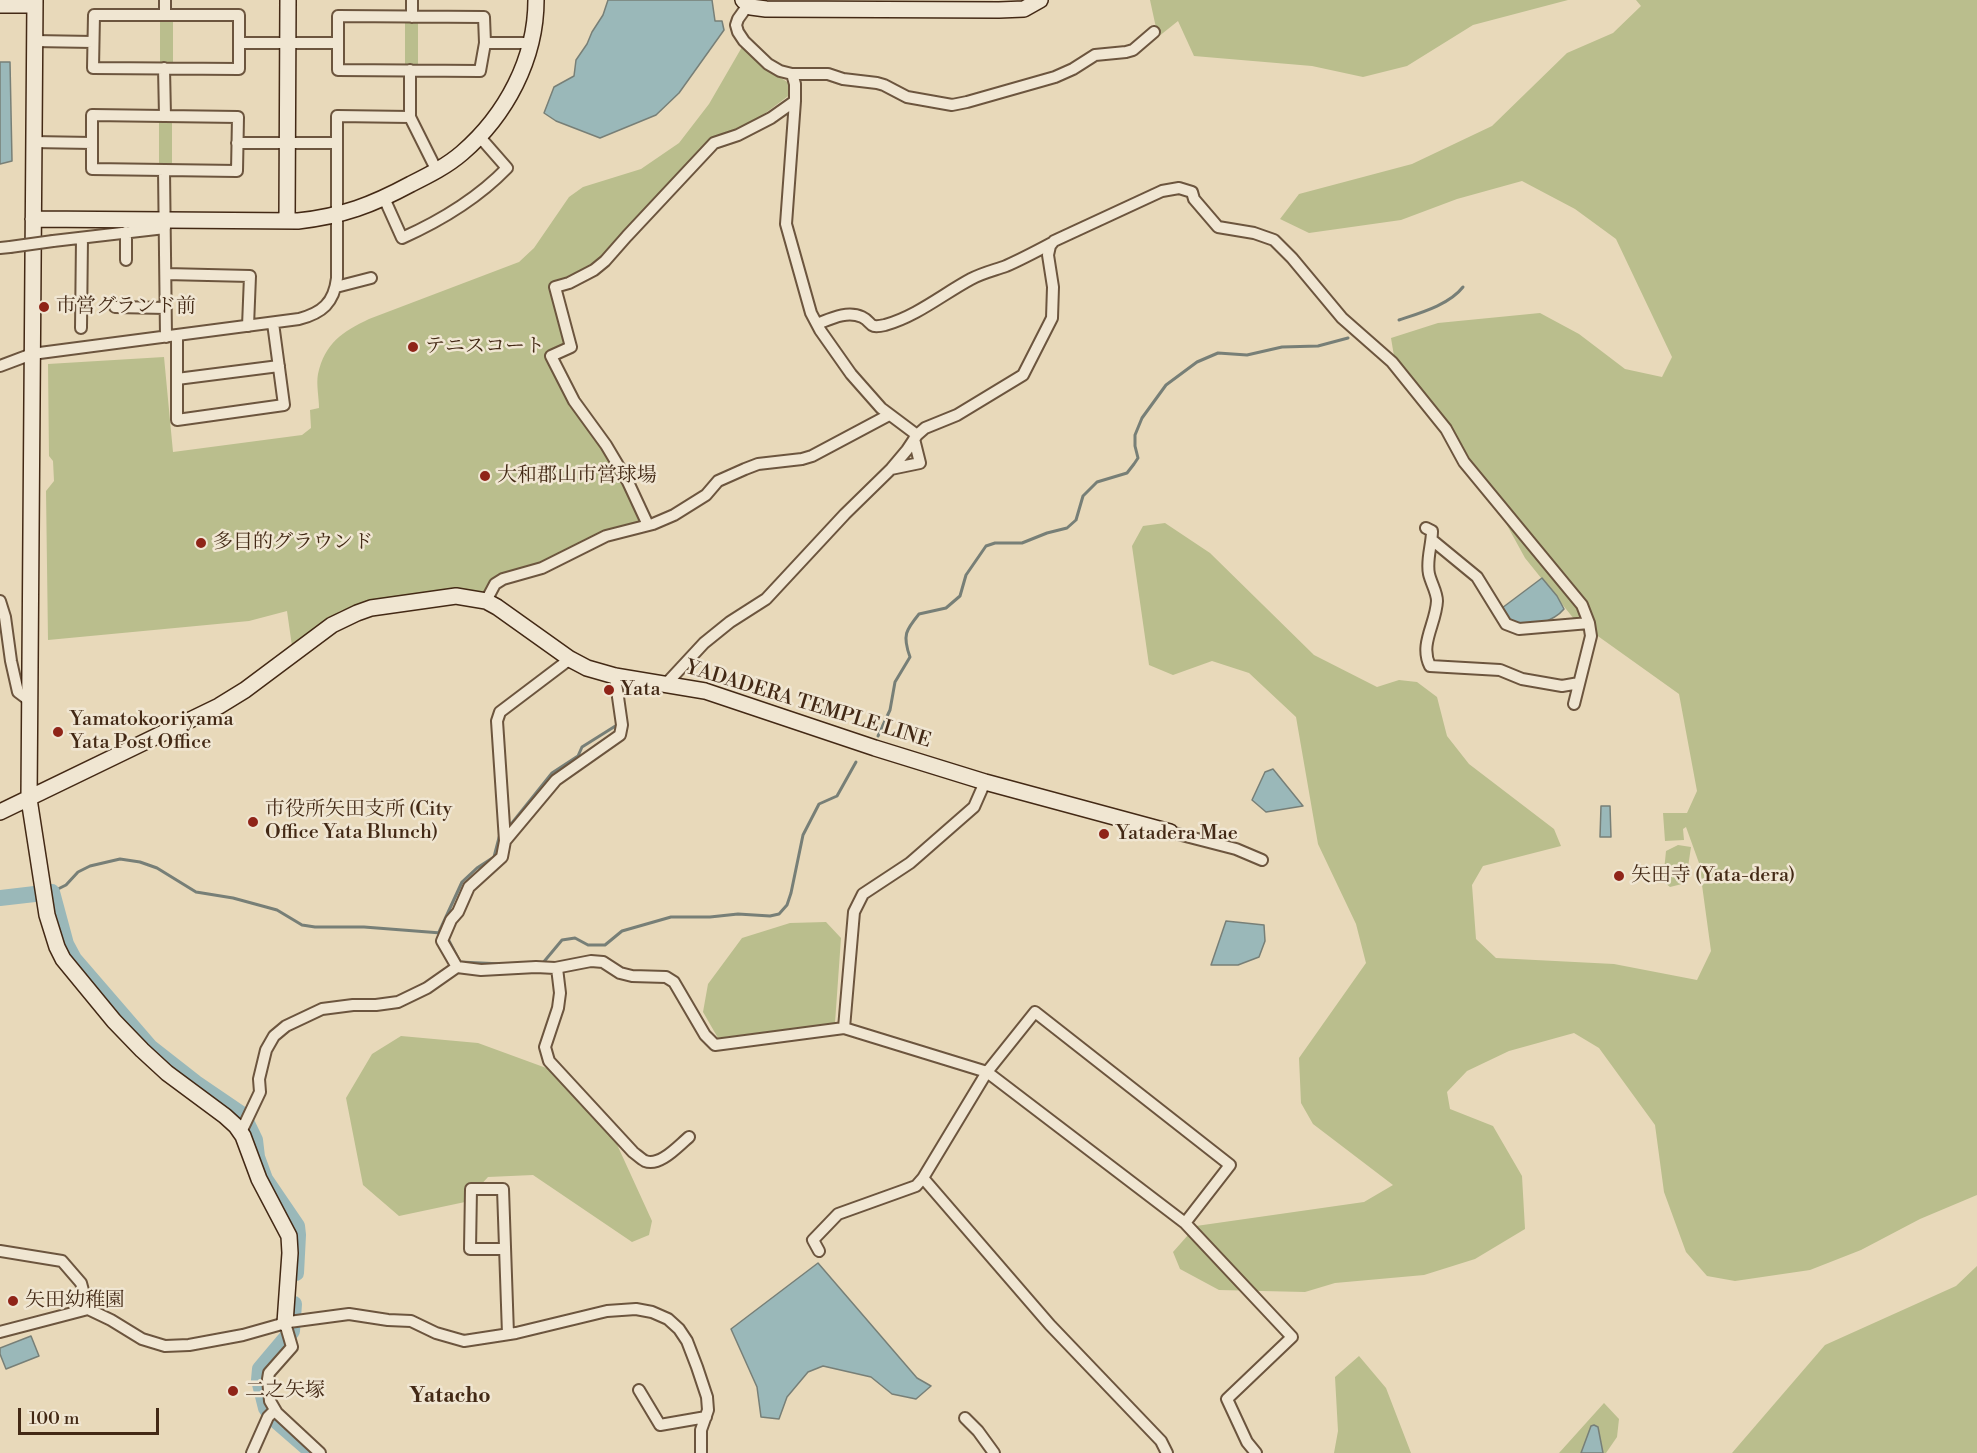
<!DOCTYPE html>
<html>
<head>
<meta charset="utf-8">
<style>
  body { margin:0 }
  #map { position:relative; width:1977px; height:1453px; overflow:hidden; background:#e8d9ba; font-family:"Libre Bodoni",serif }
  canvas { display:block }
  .scale { position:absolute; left:18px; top:1408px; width:141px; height:27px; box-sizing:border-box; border:3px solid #432915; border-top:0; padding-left:8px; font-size:18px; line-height:21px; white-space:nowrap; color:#432915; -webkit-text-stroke:4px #f0e6d2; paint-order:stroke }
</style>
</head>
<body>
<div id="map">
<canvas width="1977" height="1453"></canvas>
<div class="scale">100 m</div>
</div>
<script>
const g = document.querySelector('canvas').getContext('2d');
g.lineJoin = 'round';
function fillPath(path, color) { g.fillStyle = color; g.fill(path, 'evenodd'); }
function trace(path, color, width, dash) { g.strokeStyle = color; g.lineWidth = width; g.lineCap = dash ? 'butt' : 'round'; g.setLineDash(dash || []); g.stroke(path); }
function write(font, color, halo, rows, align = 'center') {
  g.font = font + ' "Libre Bodoni","Noto Serif JP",serif'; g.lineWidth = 5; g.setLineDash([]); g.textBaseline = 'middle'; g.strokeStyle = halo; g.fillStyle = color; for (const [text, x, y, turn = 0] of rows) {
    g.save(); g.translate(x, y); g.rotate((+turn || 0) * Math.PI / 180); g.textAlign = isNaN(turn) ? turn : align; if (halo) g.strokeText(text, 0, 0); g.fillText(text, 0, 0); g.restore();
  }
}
fillPath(new Path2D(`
  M1150 0H1568L1473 25 1407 66 1363 77 1312 66 1194 56 1178 21 1158 37Z
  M1636 0H1977V1195L1920 1219 1861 1250 1810 1270 1735 1281 1707 1276 1686 1252 1664 1192 1655 1125 1599 1048 1574 1033 1509 1051 1467 1071 1447 1092 1450 1109 1493 1126 1522 1176 1525 1229 1475 1259 1424 1275 1335 1283 1305 1292 1219 1290 1180 1269 1173 1252 1196 1226 1364 1202 1393 1185 1313 1124 1301 1103 1299 1058 1366 963 1356 924 1318 844 1296 717 1249 673 1212 661 1173 675 1149 665 1132 546 1143 526 1165 523 1210 553 1314 655 1377 687 1399 680 1417 682 1437 697 1447 736 1469 764 1554 829 1561 846 1483 866 1472 885 1476 939 1496 958 1614 964 1697 980 1711 951 1699 863 1686 827 1683 829 1684 840 1665 841 1663 813H1687L1697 791 1679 694 1574 619 1525 558 1502 516 1394 356 1391 338 1438 323 1540 313 1579 334 1625 369 1662 377 1672 357 1616 239 1575 209 1522 181 1457 199 1401 220 1309 233 1280 219 1299 194 1412 164 1492 126 1567 53 1613 33 1641 6Z
  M160 19H173V65H160Z
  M405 20H418V67H405Z
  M742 47 761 66 789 83 791 94 752 123 706 147 594 267 552 289 568 345 546 356 570 407 605 451 643 524 542 564 497 578 483 593 456 588 380 599 340 611 292 646 287 611 249 621 48 640 46 491 54 481 53 461 49 456 48 364 164 357 173 452 302 435 311 428 310 410 319 408C319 398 316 384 318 374 325 343 342 332 369 319L519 262 534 248 569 197 583 187 641 169 679 143 709 104Z
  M159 120H172V166H159Z
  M1678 845 1691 847 1688 867 1690 872 1686 883 1670 887 1663 881 1666 851Z
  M826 922 841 938 835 1023 718 1038 703 1012 708 984 742 938 790 923Z
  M401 1036 478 1043 549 1069 609 1127 652 1221 649 1235 632 1242 533 1175 488 1177 465 1202 399 1216 363 1185 346 1098 372 1054Z
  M1977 1266V1453H1732L1825 1345 1956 1286Z
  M1359 1356 1386 1388 1411 1453H1334L1338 1431 1335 1377Z
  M1604 1403 1619 1419 1617 1437 1606 1453H1559Z`), '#babe8d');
const water = new Path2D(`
  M608 0H712L715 21H722L724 30 679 93 656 115 600 138 556 121 544 113 554 87 574 76 576 60 587 44 592 32 603 15Z
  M0 62H10L12 161 0 164Z
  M1542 578 1557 596 1564 609C1555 620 1528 631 1515 623 1509 620 1505 614 1502 608Z
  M1273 769 1303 806 1266 812 1252 800 1265 772Z
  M1601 806H1610L1611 837H1600Z
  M1226 921 1264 925 1265 941 1259 957 1238 965H1211Z
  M818 1263 917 1378 931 1386 916 1399 892 1394 871 1377 823 1366 808 1372 787 1397 779 1419 761 1417 757 1387 731 1329Z
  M31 1336 39 1356 6 1369 0 1354V1348Z
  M1594 1425 1598 1427 1603 1453H1581L1591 1426Z`);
fillPath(water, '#9ab8b9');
trace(water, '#777f77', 1.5);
trace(new Path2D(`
  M1399 320C1420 313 1449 305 1463 287
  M878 736 890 710 895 682 910 657C902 635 906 630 919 614L946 608 960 596 966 575 986 546 995 543H1022L1047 533 1067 528 1076 520 1083 496 1097 482 1127 473 1134 464 1138 458 1135 446V435L1142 418 1166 385 1197 362 1218 353 1247 355 1282 347 1318 346 1348 338
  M506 828 512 823 552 773 578 756 582 747 617 725
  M52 892 66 885 78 872 90 866 120 859 140 862 157 868 196 892 233 898 277 910 302 925 315 927H364L441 933
  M439 932 462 882 477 868 494 857 500 834
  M447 937 460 962 502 964
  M542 964 562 940 575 938 588 945H605L622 931 671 917H710L738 914 770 916 779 914 787 905 791 893 803 835 819 804 837 796 856 762`), '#777f77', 3);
trace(new Path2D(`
  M0 898 52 892 66 944 74 959 150 1047 196 1083 243 1115 255 1140 257 1157 265 1179 297 1226 298 1235 296 1273
  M294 1304 292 1331 260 1369 259 1380 266 1408 274 1419 312 1452`), '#9ab8b9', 16);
const street = new Path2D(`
  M412 0V17
  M748 5 738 19 736 25 738 32 744 41 768 64 780 71 792 74H828L843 79 877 83 884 85 907 97 952 105 967 102 1055 77 1073 69 1095 55 1126 52 1133 50 1154 32
  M94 15H239V69L93 68Z
  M165 15V0
  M338 16 484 17 485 43 480 71 338 70Z
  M34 41 93 42
  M239 43H338
  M485 43H531
  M164 68 165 116
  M410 70V117L437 171
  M792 74 795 84V101L786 224 811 313 820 330 851 374 881 408 917 435
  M92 115 238 117 237 171 92 169Z
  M33 142 92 143
  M237 143H337
  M164 170 166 337
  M384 198 402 238C440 221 478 198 507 168L479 136
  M126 232V260
  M53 241 165 228
  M0 248 10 247
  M166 274 250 276 248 326
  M336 287 371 278
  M115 307 166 308
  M817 324C830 319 847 310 862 317 873 322 867 329 885 325 917 316 943 294 971 279 982 273 995 270 1006 266 1022 259 1037 251 1052 243
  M81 328 82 238
  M177 335V420L284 405 273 323
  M0 366 32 354 299 319C322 313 334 303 337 278V116L410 117
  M177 379 279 366
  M891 469 920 463 914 439
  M648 525 628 482 606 445 574 401 551 356 571 347 555 287 569 283 594 270 605 261 627 236 714 143 738 135 771 118 795 101
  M1426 528 1432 531C1432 545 1426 560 1429 574 1431 583 1437 592 1437 601 1436 624 1419 644 1430 666L1500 670 1522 679 1562 686 1579 683
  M1432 540 1477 577 1506 624 1519 629 1589 623
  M0 601 5 617 11 661 18 692 30 701
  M486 601 495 584 503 579 542 568 606 536 653 524 674 515 706 495 718 481 745 469 758 464 802 459 812 456 889 415
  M666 684 704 643 730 622 766 599 845 514 891 469 907 450 917 435 925 428 957 415 1023 375 1052 318 1053 287 1048 255 1050 246 1054 241 1162 191 1179 188 1192 192 1194 199 1218 227 1254 233 1274 240 1292 258 1342 318 1392 362 1446 429 1464 462 1582 605 1589 623 1591 636 1574 704
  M985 782 974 807 910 863 863 894 854 912 844 1028 987 1072 1185 1223 1292 1337 1227 1399 1247 1442 1256 1453
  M1170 832 1236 849 1262 860
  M505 841 556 780 620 735 622 725 615 676
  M457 967 442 941 451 920 458 912 469 887 502 857 505 841 497 721 500 712 570 659
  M557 968 560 993 558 1008 545 1047 549 1061 633 1152C637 1155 641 1159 645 1161 660 1167 678 1146 689 1137
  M241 1132 260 1092 259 1079 266 1050 274 1036 286 1026 322 1009 353 1005H376L398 1002 427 988 457 967 481 970 536 967 555 968 591 961 603 962 620 973 632 976 666 977 674 982 705 1035 715 1045 844 1028
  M923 1178 1050 1325 1161 1441 1167 1453
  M505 1249H470L471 1189H503L508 1334
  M0 1251 62 1261 81 1283 88 1309
  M819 1251 813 1240 838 1214 916 1186 923 1178 987 1072 1035 1012 1230 1165 1185 1223
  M285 1323 292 1347 269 1373 268 1379 270 1401 277 1413 320 1453
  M0 1332 88 1309 111 1320 142 1339 165 1346 189 1345 243 1335 289 1322 349 1314 388 1320 411 1321 436 1333 464 1341 516 1333 607 1311 636 1309 652 1312 668 1319 679 1329 687 1341 697 1367 707 1397 708 1410 701 1430V1453
  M639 1390 660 1425 706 1417
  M965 1418 978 1431 994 1453
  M252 1453 268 1417 275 1410`);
const secondary = new Path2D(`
  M35 0 29 799 47 915 57 947 63 959 114 1021 142 1050 167 1073 225 1116 236 1126 243 1136 259 1179 289 1236 290 1253 285 1323
  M743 0 751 7 766 9 999 10 1024 9 1040 0
  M0 5H35
  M33 219 298 221C343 216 372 205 411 184 429 175 447 166 462 153 506 115 536 59 536 0
  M287 221 288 0
  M0 812 219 706 245 690 332 625 357 613 371 608 456 596 486 601 497 607 570 659 587 668 615 676 705 691 875 748 985 782 1170 832`);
trace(street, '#6c553e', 14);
trace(secondary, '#432915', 18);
trace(street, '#f0e6d2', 10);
trace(secondary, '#f0e6d2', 15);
const streetBridge = new Path2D(`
  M10 247 53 241`);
trace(streetBridge, '#6c553e', 14, []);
trace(streetBridge, '#f0e6d2', 10);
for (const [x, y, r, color] of [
  [44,307,6,"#8f2418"],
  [413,347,6,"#8f2418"],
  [485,476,6,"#8f2418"],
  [201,543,6,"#8f2418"],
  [609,690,6,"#8f2418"],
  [58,732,6,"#8f2418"],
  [253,822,6,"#8f2418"],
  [1104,834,6,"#8f2418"],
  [1619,876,6,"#8f2418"],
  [13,1301,6,"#8f2418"],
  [233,1391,6,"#8f2418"]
]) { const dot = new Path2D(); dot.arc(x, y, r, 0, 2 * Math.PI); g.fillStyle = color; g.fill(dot); trace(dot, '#f0e6d2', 2); }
write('20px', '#432915', '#f0e6d2', [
  ["市営グランド前",56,307],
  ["テニスコート",425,347],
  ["大和郡山市営球場",497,476],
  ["多目的グラウンド",213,543],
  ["Yata",621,690],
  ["Yamatokooriyama",70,720],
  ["Yata Post Office",70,743],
  ["市役所矢田支所 (City",265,810],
  ["Office Yata Blunch)",265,833],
  ["Yatadera Mae",1116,834],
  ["矢田寺 (Yata-dera)",1631,876],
  ["矢田幼稚園",25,1301],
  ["二之矢塚",245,1391]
], 'left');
write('20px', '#432915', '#f0e6d2', [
  ["YADADERA TEMPLE LINE",808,705,17]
]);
write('bold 21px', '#432915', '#f0e6d2', [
  ["Yatacho",450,1397]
]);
</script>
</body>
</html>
